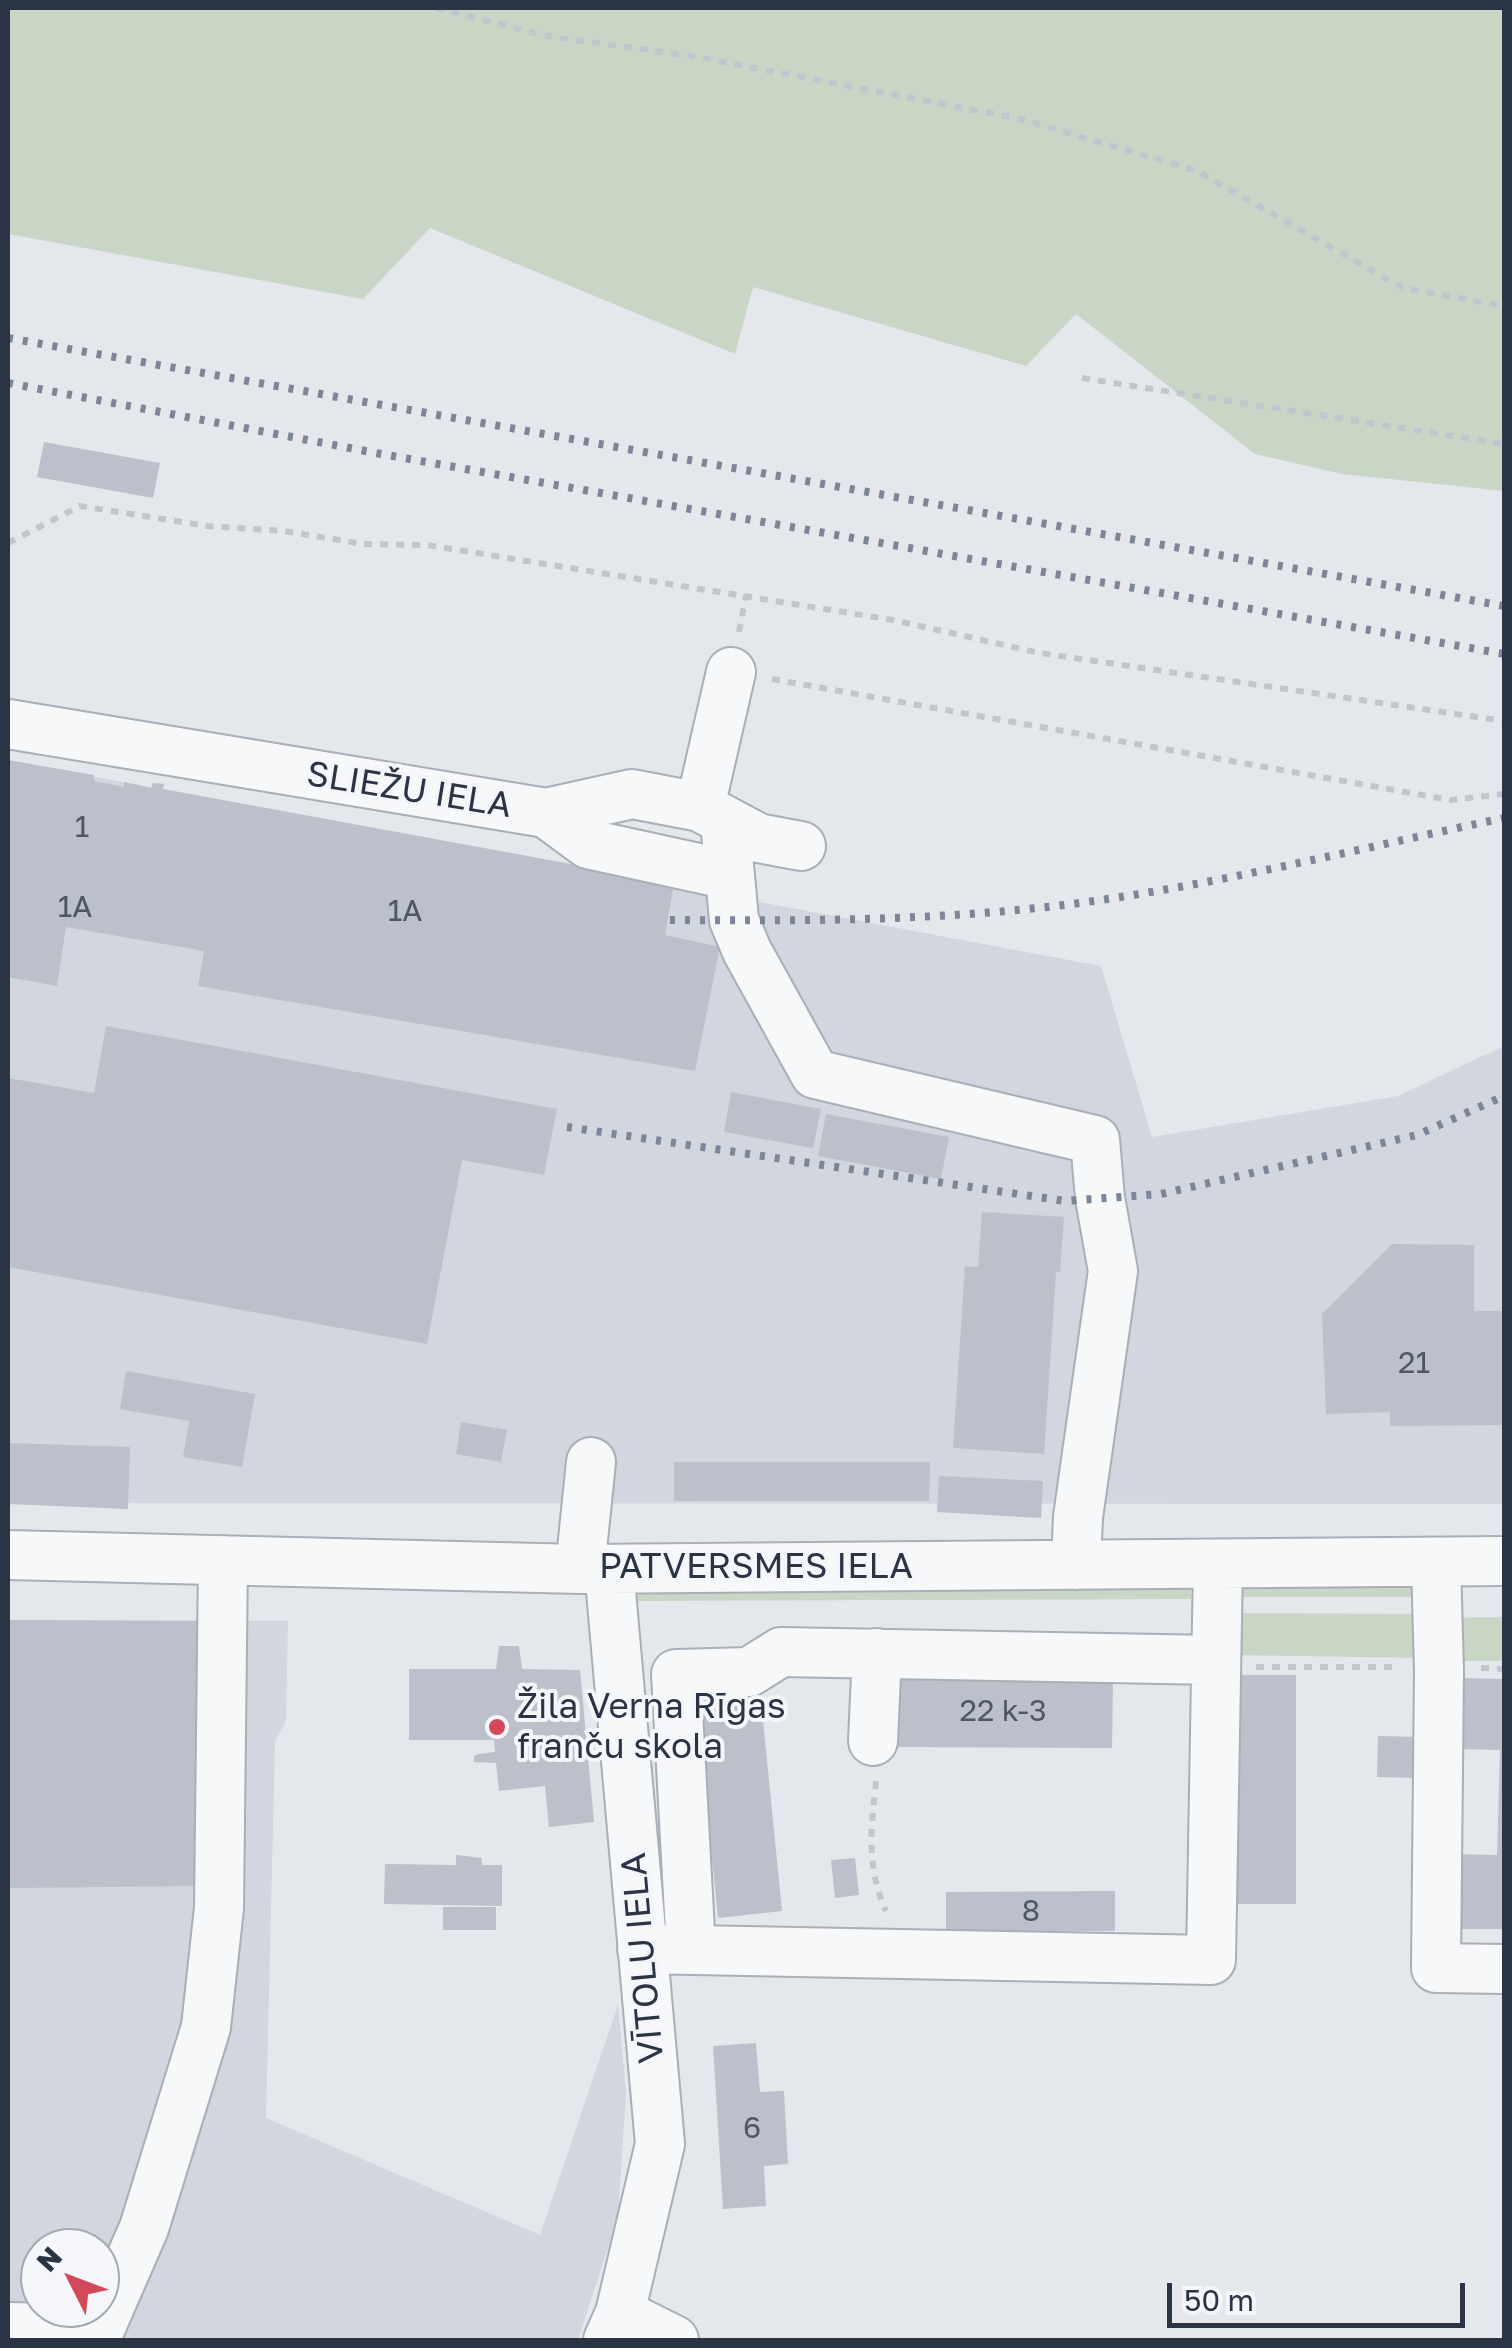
<!DOCTYPE html>
<html>
<head>
<meta charset="utf-8">
<style>
  body { margin:0 }
  #map { position:relative; width:1512px; height:2348px; overflow:hidden; background:#e4e7ec; font-family:"Golos Text",sans-serif }
  canvas { display:block }
  .frame { position:absolute; inset:0; border:10px solid #2b3445; pointer-events:none }
  .north { position:absolute; left:20px; top:2228px; width:100px; height:100px; box-sizing:border-box; background:#f4f6f9; border:2px solid #a4a8b1; border-radius:50%; rotate:312deg; font-size:28px; font-weight:700; line-height:40px; text-align:center; color:#2b3445 }
  .north::after { content:''; display:block; margin:auto; width:35px; height:45px; background:#d1495b; clip-path:polygon(50% 0,100% 100%,50% 72%,0 100%) }
  .scale { position:absolute; left:1167px; top:2283px; width:298px; height:45px; box-sizing:border-box; border:5px solid #2b3445; border-top:0; padding-left:12px; font-size:30px; line-height:35px; white-space:nowrap; color:#2b3445; -webkit-text-stroke:8px #f4f6f9; paint-order:stroke }
</style>
</head>
<body>
<div id="map">
<canvas width="1512" height="2348"></canvas>
<div class="frame"></div>
<div class="north">N</div>
<div class="scale">50 m</div>
</div>
<script>
const g = document.querySelector('canvas').getContext('2d');
g.lineJoin = 'round';
function fillPath(path, color) { g.fillStyle = color; g.fill(path, 'evenodd'); }
function trace(path, color, width, dash) { g.strokeStyle = color; g.lineWidth = width; g.lineCap = dash ? 'butt' : 'round'; g.setLineDash(dash || []); g.stroke(path); }
function write(font, color, halo, rows, align = 'center') {
  g.font = font + ' "Golos Text",sans-serif'; g.lineWidth = 8; g.setLineDash([]); g.textBaseline = 'middle'; g.strokeStyle = halo; g.fillStyle = color; for (const [text, x, y, turn = 0] of rows) {
    g.save(); g.translate(x, y); g.rotate((+turn || 0) * Math.PI / 180); g.textAlign = isNaN(turn) ? turn : align; if (halo) g.strokeText(text, 0, 0); g.fillText(text, 0, 0); g.restore();
  }
}
fillPath(new Path2D(`
  M8 761 674 883V886L1101 966 1152 1137 1398 1096 1504 1046V1504L8 1503Z
  M8 1620 288 1621 286 1721 275 1742 266 2118 540 2235 618 2005 626 2092 618 2217 578 2340H8ZM40 2248H100V2308H40Z`), '#d2d6de');
fillPath(new Path2D(`
  M8 8H1504V491L1342 474 1255 454 1076 314 1026 366 753 287 735 354 430 228 363 299 8 234Z
  M1223 1584H1413V1597H1222Z
  M1191 1585V1599L630 1601 644 1589Z
  M1230 1613 1426 1614 1425 1658 1231 1655Z
  M1504 1617V1661H1445L1444 1618Z`), '#c9d6c5');
fillPath(new Path2D(`
  M44 442 160 463 153 498 37 477Z
  M8 760 94 775V781L124 787V782L151 788 153 783 164 784 163 789 674 883 665 935 720 947 695 1071 198 986 204 951 66 927 57 986 8 977Z
  M106 1026 557 1109 544 1175 462 1160 427 1344 8 1267V1078L94 1093Z
  M731 1092 821 1109 813 1148 724 1132Z
  M826 1114 949 1137 941 1179 818 1156Z
  M982 1212 1064 1217 1060 1272H1056L1044 1454 953 1448 965 1266 978 1267Z
  M1392 1244 1474 1245V1311H1504V1425L1390 1426V1412L1326 1414 1322 1314Z
  M126 1371 255 1394 242 1467 183 1457 189 1421 120 1409Z
  M461 1422 507 1430 501 1462 456 1454Z
  M8 1443 130 1447 128 1509 8 1504Z
  M674 1462H930L929 1501H674Z
  M939 1476 1043 1481 1041 1518 937 1512Z
  M8 1620 205 1621 204 1886 8 1888Z
  M499 1646H519L522 1669 580 1670 594 1822 549 1827 545 1786 499 1791 496 1763 474 1762V1756L479 1754 495 1752 494 1740H409V1669H496Z
  M893 1674 1113 1676 1112 1748 893 1747Z
  M1234 1675H1296V1904H1233Z
  M1457 1678 1504 1679V1929H1454L1444 1854 1497 1855 1500 1750 1455 1749Z
  M760 1690 782 1911 718 1918 696 1697Z
  M1378 1736 1418 1737 1417 1778 1377 1777Z
  M456 1855 482 1858V1865H502V1906L384 1904 385 1864 456 1865Z
  M855 1858 859 1895 835 1898 831 1860Z
  M1115 1891V1931H946V1892Z
  M443 1907H496V1930H443Z
  M756 2043 760 2092 784 2091 788 2164 764 2166 766 2206 723 2209 713 2046Z`), '#bbc0ca');
const minor = new Path2D(`
  M8 724 546 813 632 794 700 807 758 838 801 846
  M700 807 731 672
  M546 813 588 844 730 875
  M725 821 734 920 747 951 815 1074 1095 1140 1100 1198 1113 1271 1078 1517 1076 1565
  M8 1555 580 1569 1504 1561
  M1436 1562 1439 1671 1436 1968 1504 1969
  M580 1569 591 1462
  M873 1741 877 1653
  M642 1949 1211 1960 1218 1564
  M691 1950 676 1674 749 1672 781 1652 1215 1660
  M620 2313 674 2340
  M8 2327 100 2329 144 2228 206 2027 219 1908 223 1560
  M608 2340 620 2313 660 2144 609 1569`);
trace(minor, '#a9aeb7', 52);
trace(new Path2D(`
  M436 8 547 36 692 56 1021 119 1197 171 1403 288 1504 306
  M1082 378 1504 444
  M8 543 80 506 207 526 284 531 363 544 427 545 893 620 1040 653 1504 721
  M739 632 746 595
  M772 679 1450 800 1504 794
  M1256 1667H1398
  M1481 1668 1504 1669
  M876 1781C871 1828 866 1867 886 1911`), '#c2c5cb', 6, [8, 8]);
trace(minor, '#f7f8fa', 48);
trace(new Path2D(`
  M8 338 1504 606
  M8 383 376 453 1504 654
  M670 920C805 921 938 921 1072 904 1217 885 1361 848 1504 818
  M567 1127 1065 1201 1161 1194 1417 1135 1504 1096`), '#7d8696', 8, [5, 10]);
for (const [x, y, r, color] of [
  [497,1727,10,"#d1495b"]
]) { const dot = new Path2D(); dot.arc(x, y, r, 0, 2 * Math.PI); g.fillStyle = color; g.fill(dot); trace(dot, '#f4f6f9', 4); }
write('30px', '#4f5766', null, [
  ["1",82,827],
  ["1A",75,907],
  ["1A",405,911],
  ["21",1414,1363],
  ["22 k-3",1003,1711],
  ["8",1031,1911],
  ["6",752,2128]
]);
write('35px', '#2b3445', '#f4f6f9', [
  ["SLIEŽU IELA",409,790,9],
  ["PATVERSMES IELA",756,1567],
  ["VĪTOLU IELA",643,1958,-95]
]);
write('35px', '#2b3445', '#f4f6f9', [
  ["Žila Verna Rīgas",517,1707],
  ["franču skola",517,1747]
], 'left');
</script>
</body>
</html>
